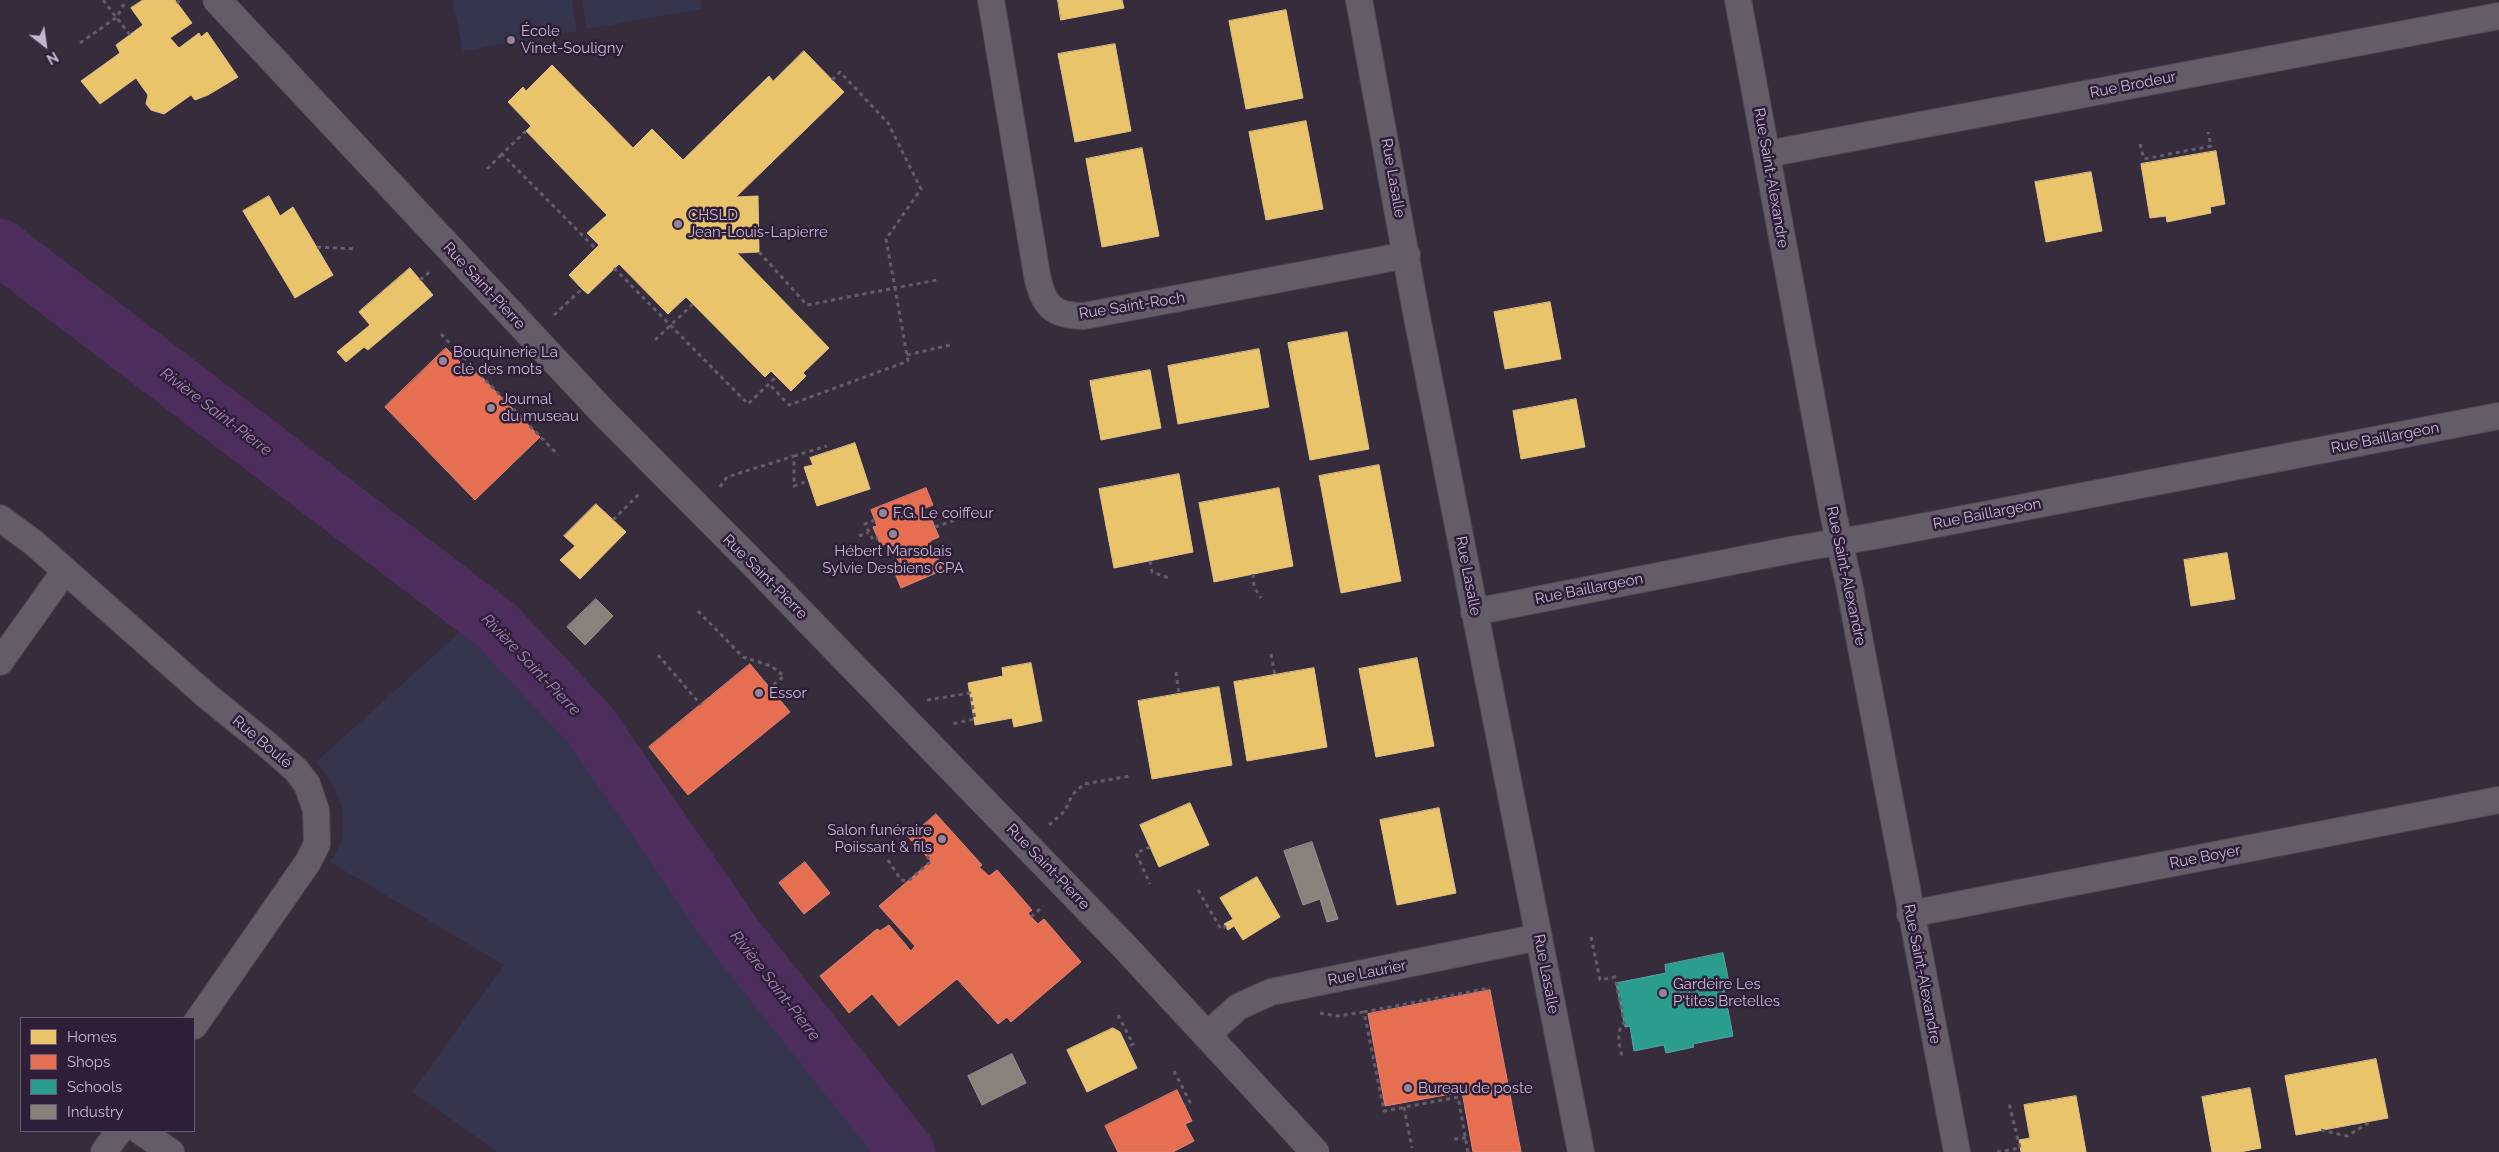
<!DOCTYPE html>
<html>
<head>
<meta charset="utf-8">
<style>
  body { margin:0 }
  #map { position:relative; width:2499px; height:1152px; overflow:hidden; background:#372c3c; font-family:Raleway,sans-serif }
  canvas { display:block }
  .legend { position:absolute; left:20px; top:1017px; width:175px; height:115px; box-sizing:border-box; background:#2f1e38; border:1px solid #6b5b74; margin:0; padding:6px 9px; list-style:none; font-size:15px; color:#c6b6cd }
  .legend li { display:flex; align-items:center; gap:10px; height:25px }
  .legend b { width:25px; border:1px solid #6b5b74 }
  .north { position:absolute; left:20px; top:20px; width:50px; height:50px; -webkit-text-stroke:4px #2f1e38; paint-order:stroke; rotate:150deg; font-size:14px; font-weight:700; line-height:20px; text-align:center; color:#c6b6cd }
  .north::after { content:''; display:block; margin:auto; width:18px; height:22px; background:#c6b6cd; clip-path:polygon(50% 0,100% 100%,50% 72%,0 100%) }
</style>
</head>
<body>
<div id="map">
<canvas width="2499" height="1152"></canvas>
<ul class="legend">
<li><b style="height:14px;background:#e9c46a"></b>Homes</li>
<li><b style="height:14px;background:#e76f51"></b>Shops</li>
<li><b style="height:14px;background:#2a9d8f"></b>Schools</li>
<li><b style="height:14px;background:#8a817c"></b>Industry</li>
</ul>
<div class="north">N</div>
</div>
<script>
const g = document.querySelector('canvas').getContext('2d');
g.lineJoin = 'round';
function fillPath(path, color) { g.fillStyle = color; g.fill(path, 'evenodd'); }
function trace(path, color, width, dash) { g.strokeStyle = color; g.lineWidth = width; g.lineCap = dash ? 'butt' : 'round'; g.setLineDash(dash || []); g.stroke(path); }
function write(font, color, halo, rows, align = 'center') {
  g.font = font + ' Raleway,sans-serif'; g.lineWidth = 5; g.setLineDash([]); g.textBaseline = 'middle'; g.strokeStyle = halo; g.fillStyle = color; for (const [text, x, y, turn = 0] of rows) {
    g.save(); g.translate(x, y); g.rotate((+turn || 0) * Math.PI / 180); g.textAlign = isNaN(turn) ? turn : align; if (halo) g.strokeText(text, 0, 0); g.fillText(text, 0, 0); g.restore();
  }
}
fillPath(new Path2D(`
  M453 0H572L577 31 463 51Z
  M582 0H701L702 9 587 29Z
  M471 622 572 742 652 855 873 1152H498L412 1092 504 965 330 862C334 856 339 848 341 841 349 811 335 784 316 762Z`), '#35354e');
const homes = new Path2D(`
  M143 0H175L192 23 170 38 179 48 199 33 201 37 207 32 238 77 208 95 195 100 191 95 164 114 151 110 146 104 148 95 136 78 100 104 81 81 120 53 116 45 143 25 131 8Z
  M1058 0H1122L1124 8 1061 20Z
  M1286 10 1303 98 1246 109 1229 21Z
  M1115 44 1131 131 1075 142 1058 54Z
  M804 51 844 92 736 197 758 196 759 252 737 253 829 348 803 373 806 376 791 391 771 371 765 377 686 297 668 314 619 264 588 294 582 289 569 275 599 245 587 233 607 215 526 131 531 126 508 102 523 87 526 91 552 65 633 148 652 129 683 160 769 76 773 81Z
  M1306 121 1323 209 1266 220 1249 132Z
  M1142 148 1159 236 1102 247 1086 159Z
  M2216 151 2225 204 2210 207 2211 213 2167 222 2166 216 2150 218 2141 164Z
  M2091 172 2102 231 2046 242 2035 182Z
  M269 196 280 216 293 207 333 275 295 298 243 211Z
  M410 268 433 295 368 350 364 347 346 362 337 352 370 325 359 312Z
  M1550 302 1561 359 1505 369 1494 312Z
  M1347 332 1369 449 1310 460 1288 343Z
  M1259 349 1269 407 1178 424 1168 366Z
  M1150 370 1161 428 1101 440 1090 381Z
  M1576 399 1585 447 1521 459 1513 411Z
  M855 443 870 489 817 506 804 467 813 465 810 458Z
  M1379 465 1401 581 1341 593 1319 476Z
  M1179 474 1193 552 1114 568 1099 489Z
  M1279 488 1293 566 1214 582 1199 503Z
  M596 504 626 532 580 579 560 560 575 546 564 536Z
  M2227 553 2235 599 2191 606 2184 560Z
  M1417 658 1434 746 1376 757 1359 669Z
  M1031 663 1042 721 1014 727 1012 718 975 725 968 683 1003 676 1002 668Z
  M1314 668 1327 747 1247 761 1234 682Z
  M1219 687 1232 765 1152 779 1138 701Z
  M1190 803 1209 845 1159 867 1140 825Z
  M1439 808 1456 893 1397 905 1380 820Z
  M1257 877 1280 917 1243 940 1234 926 1228 930 1224 924 1233 919 1220 898Z
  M1113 1028 1120 1032 1137 1068 1087 1092 1067 1050Z
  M2376 1059 2388 1118 2296 1135 2285 1076Z
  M2250 1088 2261 1148 2240 1152H2212L2202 1097Z
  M2076 1096 2086 1152H2021L2019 1140 2030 1138 2024 1105Z`);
fillPath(homes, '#e9c46a');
trace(homes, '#dec088', 1);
const shops = new Path2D(`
  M446 348 470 372 474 369 540 437 475 500 385 407Z
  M926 488 933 505 923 509 927 520 931 518 939 537 930 541 943 570 901 588 891 564 898 561 890 542 881 546 873 527 877 526 871 510Z
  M750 664 790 712 688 795 649 747Z
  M936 814 982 865 979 867 989 876 997 870 1032 910 1028 913 1031 917 1038 924 1044 919 1081 962 1011 1022 1007 1017 998 1024 957 979 899 1026 872 994 849 1013 820 976 877 929 880 931 889 925 911 951 915 946 879 906 931 861 909 838Z
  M805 862 830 893 804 914 779 883Z
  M1490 990 1498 1032 1521 1152H1473L1462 1092 1385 1106 1368 1014Z
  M1177 1090 1192 1121 1185 1124 1194 1141 1173 1152H1118L1105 1126Z`);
fillPath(shops, '#e76f51');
trace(shops, '#dd8476', 1);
const schools = new Path2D(`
  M1723 953 1730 987 1724 989 1733 1036 1693 1044 1694 1047 1666 1053 1664 1045 1634 1051 1630 1026 1625 1027 1616 983 1666 973 1665 965Z`);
fillPath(schools, '#2a9d8f');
trace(schools, '#59a4a2', 1);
const industry = new Path2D(`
  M596 599 613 616 585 645 567 627Z
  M1312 842 1338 919 1327 922 1320 899 1303 905 1284 851Z
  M1012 1054 1026 1083 982 1105 968 1076Z`);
fillPath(industry, '#8a817c');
trace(industry, '#9c9194', 1);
trace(new Path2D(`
  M0 247 497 626 590 725 734 935 907 1152`), '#4c2d5c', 56);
const street = new Path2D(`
  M991 0 1037 275C1043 305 1052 316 1084 316L1407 255
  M1359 0 1416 312 1581 1152
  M1738 0 1834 518 1849 584 1957 1152
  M1767 154 2499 16
  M0 518 34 543 207 696 270 747 296 770 307 784 316 810 317 844 308 862 194 1026
  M1474 612 1796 549 1874 536 2499 416
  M0 662 64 572
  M1910 914 2499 800
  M1207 1035 1238 1007 1271 992 1539 937
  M140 1131 171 1152
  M104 1152 119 1131`);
const secondary = new Path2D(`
  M217 0 603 412 745 555 1124 946 1315 1152`);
trace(street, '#4f4753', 28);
trace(secondary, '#534a59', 29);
trace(new Path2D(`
  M103 0 130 35
  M177 3 180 0
  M80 43 117 17 126 0
  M832 80 840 72 888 123 921 189 886 239 895 288 937 280
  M526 131 502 154 596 249
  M2140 144 2144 159 2211 146 2208 132
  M487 169 502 154
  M317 247 357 249
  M759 252 807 305 895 288 908 361 789 405 769 384
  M614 268 748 404 777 376
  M420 280 431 271
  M554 315 582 289
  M441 334 558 455
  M655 340 693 304
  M907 355 950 345
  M794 456 827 446
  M720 487 727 477 794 456V486L808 481
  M613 520 641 492
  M875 520 865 524 873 540 878 538
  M935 527 986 510
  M859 536 869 532
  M1150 561 1152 572 1169 578
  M1253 574 1254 587 1261 598
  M698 611 743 657 771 666 784 676 770 688
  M1271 654 1275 675
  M658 655 701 705
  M1176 672 1179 694
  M927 700 970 693 975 719 951 724
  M1049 825 1065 811 1072 795 1084 784 1130 776
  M1150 847 1136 853 1150 884
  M888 860 901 880 908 881 931 861 918 847
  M1198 890 1221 929 1226 926
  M1031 917 1043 906
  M1591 937 1600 980 1615 977 1624 1023C1615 1033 1620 1045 1622 1057
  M1320 1013 1337 1016 1364 1012
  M1118 1015 1133 1044 1127 1047
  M1174 1071 1190 1102 1185 1105
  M1404 1107 1412 1148
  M2321 1130 2347 1136 2372 1121
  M1454 1139 1466 1138
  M1468 1152 1458 1097 1384 1111 1364 1012 1490 988
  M1997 1152 2020 1148 2009 1103`), '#645c6a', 3, [4, 4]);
trace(street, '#655c6a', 26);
trace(secondary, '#645b68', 28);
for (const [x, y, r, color] of [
  [511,40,5,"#94869a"],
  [678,224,5,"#94869a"],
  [443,361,5,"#94869a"],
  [491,408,5,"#94869a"],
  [883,513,5,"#94869a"],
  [893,534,5,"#94869a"],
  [759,693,5,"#94869a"],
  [942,839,5,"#94869a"],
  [1663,993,5,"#94869a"],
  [1408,1088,5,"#94869a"]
]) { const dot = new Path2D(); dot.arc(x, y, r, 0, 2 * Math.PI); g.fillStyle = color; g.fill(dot); trace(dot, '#2f1e38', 2); }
write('15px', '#c6b6cd', '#2f1e38', [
  ["École",521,31],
  ["Vinet-Souligny",521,48],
  ["CHSLD",688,215],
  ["Jean-Louis-Lapierre",688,232],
  ["Bouquinerie La",453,352],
  ["clé des mots",453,369],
  ["Journal",501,399],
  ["du museau",501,416],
  ["F.G. Le coiffeur",893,513],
  ["Hébert Marsolais",893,551,"center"],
  ["Sylvie Desbiens CPA",893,568,"center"],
  ["Essor",769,693],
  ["Salon funéraire",932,830,"right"],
  ["Poiissant & fils",932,847,"right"],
  ["Gardeire Les",1673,984],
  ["P'tites Bretelles",1673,1001],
  ["Bureau de poste",1418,1088]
], 'left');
write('15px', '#c6b6cd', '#2f1e38', [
  ["Rue Brodeur",2133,85,-11],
  ["Rue Lasalle",1393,178,80],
  ["Rue Saint-Alexandre",1771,178,80],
  ["Rue Saint-Pierre",484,286,47],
  ["Rue Saint-Roch",1132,306,-9],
  ["Rue Baillargeon",2385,438,-11],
  ["Rue Baillargeon",1987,514,-11],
  ["Rue Lasalle",1468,576,79],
  ["Rue Saint-Alexandre",1846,576,78],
  ["Rue Saint-Pierre",765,577,45],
  ["Rue Baillargeon",1589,589,-11],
  ["Rue Boulé",262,742,40],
  ["Rue Boyer",2205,857,-11],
  ["Rue Saint-Pierre",1048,867,46],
  ["Rue Laurier",1367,973,-11],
  ["Rue Lasalle",1546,974,79],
  ["Rue Saint-Alexandre",1922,974,79]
]);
write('italic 16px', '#a783ba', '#2f1e38', [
  ["Rivière Saint-Pierre",216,412,37],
  ["Rivière Saint-Pierre",531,665,46],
  ["Rivière Saint-Pierre",775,986,52]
]);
</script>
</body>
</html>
